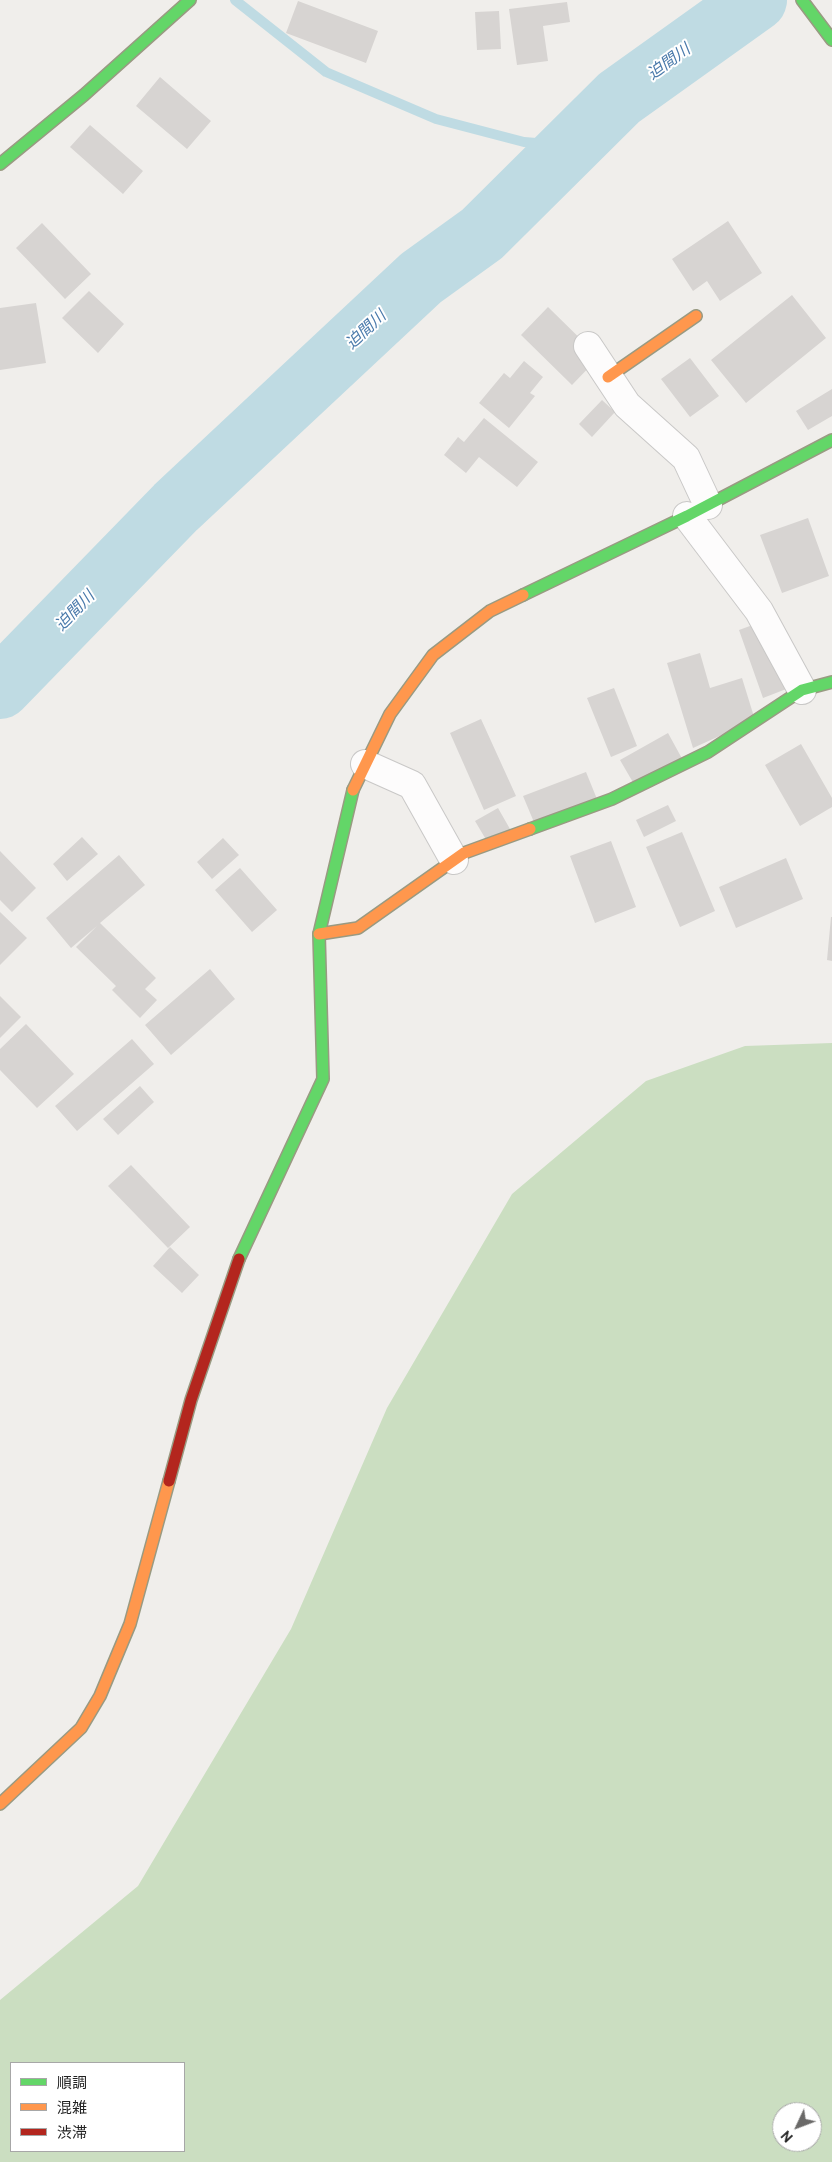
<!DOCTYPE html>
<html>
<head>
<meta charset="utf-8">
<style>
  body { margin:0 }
  #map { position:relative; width:832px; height:2162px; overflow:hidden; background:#f0eeeb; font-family:Cabin,"Noto Sans JP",sans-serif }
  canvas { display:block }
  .legend { position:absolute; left:10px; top:2062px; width:175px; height:90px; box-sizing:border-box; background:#fff; border:1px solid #a7a7a7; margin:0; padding:6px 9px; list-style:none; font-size:15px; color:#222 }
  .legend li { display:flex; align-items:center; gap:10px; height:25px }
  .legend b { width:25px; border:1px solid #a7a7a7 }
  .north { position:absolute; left:772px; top:2102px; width:50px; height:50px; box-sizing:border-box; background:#fff; border:1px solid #a7a7a7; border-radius:50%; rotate:227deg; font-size:14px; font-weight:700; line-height:20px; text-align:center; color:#222 }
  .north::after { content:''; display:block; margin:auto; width:18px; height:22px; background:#6a6968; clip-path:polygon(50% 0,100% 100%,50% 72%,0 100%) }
</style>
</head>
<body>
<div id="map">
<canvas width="832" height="2162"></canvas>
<ul class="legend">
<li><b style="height:6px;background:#63d668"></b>順調</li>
<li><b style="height:6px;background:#ff974d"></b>混雑</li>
<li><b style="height:6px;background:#b3261e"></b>渋滞</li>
</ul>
<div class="north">N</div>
</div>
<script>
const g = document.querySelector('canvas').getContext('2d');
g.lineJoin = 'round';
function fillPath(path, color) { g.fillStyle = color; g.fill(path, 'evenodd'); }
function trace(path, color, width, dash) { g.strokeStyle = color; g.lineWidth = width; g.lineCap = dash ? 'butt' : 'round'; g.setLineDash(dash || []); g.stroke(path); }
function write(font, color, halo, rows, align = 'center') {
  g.font = font + ' Cabin,"Noto Sans JP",sans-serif'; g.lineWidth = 4; g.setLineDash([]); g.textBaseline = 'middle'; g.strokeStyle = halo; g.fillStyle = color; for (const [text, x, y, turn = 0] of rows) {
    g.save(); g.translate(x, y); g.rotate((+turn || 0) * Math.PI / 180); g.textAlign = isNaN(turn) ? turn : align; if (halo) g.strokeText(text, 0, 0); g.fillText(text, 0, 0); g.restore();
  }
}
fillPath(new Path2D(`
  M832 1043V2162H0V2000L138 1886 291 1629 387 1408 512 1194 646 1081 745 1046ZM11 2063H184V2151H11ZM782 2112H812V2142H782Z`), '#cbdec1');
trace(new Path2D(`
  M235 0 326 72 436 119 524 142 572 146`), '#bfdbe3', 10);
trace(new Path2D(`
  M0 688 176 507 421 278 482 234 619 98 756 0`), '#bfdbe3', 62);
fillPath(new Path2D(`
  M298 1 378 31 366 63 286 33Z
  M567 2 570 22 543 26 548 61 517 65 509 9Z
  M499 11 501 49 477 50 475 12Z
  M160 77 211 121 187 149 136 106Z
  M90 125 143 171 123 194 70 147Z
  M728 221 762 273 720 301 707 281 693 291 672 259Z
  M42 223 91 274 65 299 16 248Z
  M89 291 124 324 98 353 62 318Z
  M792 295 826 338 746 403 711 360Z
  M36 303 46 363 0 370V308Z
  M548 307 599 357 572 385 521 335Z
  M690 358 719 396 690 417 661 379Z
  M524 361 543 377 530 393 535 396 509 428 479 403 504 373 510 378Z
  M832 389V416L808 430 796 411Z
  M602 400 615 412 592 437 579 424Z
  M484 418 538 462 517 487 479 457 466 473 444 455 458 437 464 442Z
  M808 518 829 576 782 593 760 535Z
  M769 619 794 686 763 698 739 630Z
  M700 653 710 688 742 678 755 720 693 748 667 663Z
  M614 688 637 746 611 757 587 698Z
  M481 719 516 796 484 810 450 733Z
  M668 733 685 764 638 791 620 760Z
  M801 744 832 798V807L800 826 765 765Z
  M586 772 599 804 536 827 523 796Z
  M668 805 676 821 644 837 636 820Z
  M498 808 514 836 491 848 475 821Z
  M682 832 715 911 680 927 646 847Z
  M82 837 98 854 67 881 53 864Z
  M223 838 239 855 212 879 197 862Z
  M611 841 636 907 595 923 570 856Z
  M0 851 36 888 12 912 0 900Z
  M119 855 145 885 100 923 156 978 145 989 157 1000 140 1018 112 990 116 986 76 947 97 926 71 948 46 918Z
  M786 858 803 899 736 928 719 887Z
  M240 868 277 910 252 932 215 890Z
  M0 912 27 938 0 965Z
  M831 917H832V961L827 960Z
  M210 969 235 999 171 1055 145 1025Z
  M0 996 21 1017 0 1038Z
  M26 1024 74 1074 37 1108 0 1070V1049Z
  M132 1039 154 1064 77 1131 55 1106Z
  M140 1086 154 1102 118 1135 103 1119Z
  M131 1165 190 1227 168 1248 108 1186Z
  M170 1247 199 1275 182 1293 153 1266Z`), '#d7d4d2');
const street = new Path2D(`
  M588 346 627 405 686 458 708 505
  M687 516 759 611 802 690
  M365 764 412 785 454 860`);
const fast = new Path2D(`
  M802 0 832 40
  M0 164 84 95 190 0
  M523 595 687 516 832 440
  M530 829 612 799 708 752 802 690 832 682
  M239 1259 323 1079 319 934 353 790`);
const slow = new Path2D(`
  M608 377 696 316
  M353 790 390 714 433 655 490 611 523 595
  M319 934 358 928 464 853 530 829
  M0 1804 81 1728 100 1696 130 1624 169 1481`);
const jam = new Path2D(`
  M169 1481 191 1400 239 1259`);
trace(street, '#c9c8c7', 30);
trace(fast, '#999a82', 14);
trace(slow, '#999a82', 14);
trace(jam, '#999a82', 14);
trace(street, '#fdfcfc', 28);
trace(fast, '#63d668', 11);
trace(slow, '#ff974d', 11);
trace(jam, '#b3261e', 11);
write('italic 16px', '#4a7aab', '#fff', [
  ["迫間川",669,62,-36],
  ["迫間川",366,330,-43],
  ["迫間川",75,611,-46]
]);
</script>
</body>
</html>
